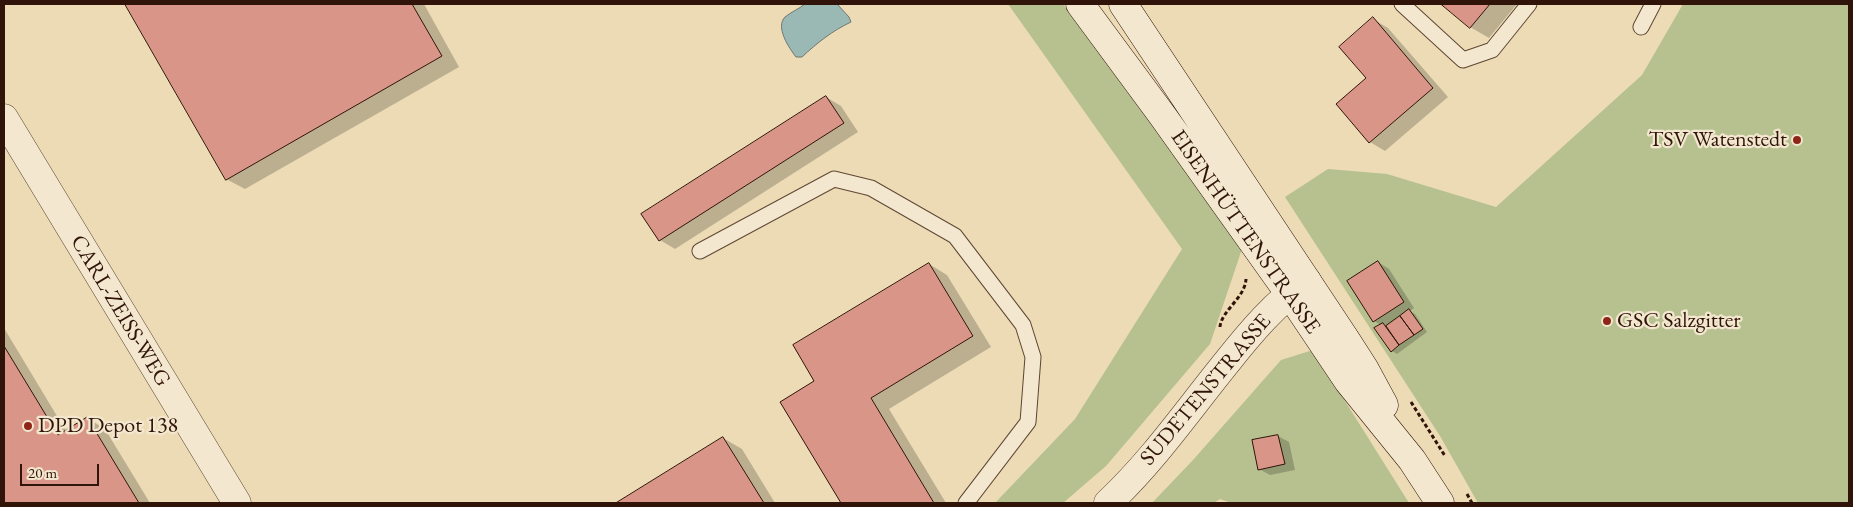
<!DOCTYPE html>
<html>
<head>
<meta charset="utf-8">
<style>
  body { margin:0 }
  #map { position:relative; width:1853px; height:507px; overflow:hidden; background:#ecdbb5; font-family:"EB Garamond",serif }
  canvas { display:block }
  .frame { position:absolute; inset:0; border:5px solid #301409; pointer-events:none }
  .scale { position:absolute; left:20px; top:464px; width:79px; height:22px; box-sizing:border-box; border:2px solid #301409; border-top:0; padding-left:6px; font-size:15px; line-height:18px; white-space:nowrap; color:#301409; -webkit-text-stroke:4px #f3e8cf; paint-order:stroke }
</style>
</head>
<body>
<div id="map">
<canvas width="1853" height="507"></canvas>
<div class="frame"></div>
<div class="scale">20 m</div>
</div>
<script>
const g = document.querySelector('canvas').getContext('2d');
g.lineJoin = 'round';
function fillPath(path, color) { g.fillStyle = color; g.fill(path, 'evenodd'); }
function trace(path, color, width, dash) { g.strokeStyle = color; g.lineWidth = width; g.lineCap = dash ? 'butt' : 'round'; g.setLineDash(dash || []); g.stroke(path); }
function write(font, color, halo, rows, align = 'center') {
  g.font = font + ' "EB Garamond",serif'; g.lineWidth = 4.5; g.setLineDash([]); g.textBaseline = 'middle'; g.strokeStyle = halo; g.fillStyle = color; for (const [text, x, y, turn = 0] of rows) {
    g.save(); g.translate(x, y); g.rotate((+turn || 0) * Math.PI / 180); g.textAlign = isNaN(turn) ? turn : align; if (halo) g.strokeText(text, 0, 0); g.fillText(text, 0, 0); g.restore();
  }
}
fillPath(new Path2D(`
  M1008 4H1063L1197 174 1244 243 1210 344 1106 466 1063 503H995L1075 419 1182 249Z
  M1683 4H1849V503H1478L1440 436 1285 197 1328 169 1387 174 1496 207 1642 75Z
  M1313 350 1409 503H1231L1220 499 1214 503H1152L1193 460 1281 360Z`), '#b6c18f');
const water = new Path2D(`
  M805 4H837L849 17 851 22C832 31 817 43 802 57H796C789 48 775 27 785 17 791 12 799 9 805 4Z`);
fillPath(water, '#9ab9b5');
trace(water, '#707770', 1);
fillPath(new Path2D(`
  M127 4H424L459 67 245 189 226 179Z
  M1443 4H1517L1489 38 1470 27Z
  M1373 19 1388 28 1448 97 1385 151 1370 142Z
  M826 97 841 106 858 132 675 249 660 240Z
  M1378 262 1389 269 1414 308 1410 311 1415 314 1427 332 1397 354 1392 351 1381 325 1374 321Z
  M929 264 947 275 991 347 889 409 946 503H842L781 402 816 381Z
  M4 328 66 431 87 418 105 429 150 503H4Z
  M1278 436 1289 442 1295 470 1270 475 1259 469Z
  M723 438 742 449 775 503H618Z`), '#0003');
const building = new Path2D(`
  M125 4H412L442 56 226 180Z
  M1441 4H1490L1470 28Z
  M1373 17 1433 88 1369 143 1336 104 1366 78 1339 47Z
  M826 96 844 123 659 241 641 214Z
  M1378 261 1404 302 1373 322 1347 281Z
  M929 263 973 336 871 398 934 503H841L780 402 814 381 793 345Z
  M1409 309 1423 329 1414 335 1400 316Z
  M1400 316 1414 335 1399 345 1386 326Z
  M1383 323 1399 345 1391 352 1374 328Z
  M4 346 58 435 87 417 139 503H4Z
  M1278 435 1285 464 1258 470 1252 440Z
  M723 437 764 503H616Z`);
fillPath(building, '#d99688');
trace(building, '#301409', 1);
const lane = new Path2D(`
  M1402 4 1463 60 1492 50 1529 4
  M1641 27 1653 4
  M700 251 834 179 871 188 955 236 1023 325 1033 357 1028 422 966 503`);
const street = new Path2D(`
  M4 118 237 503
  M1108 503C1153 461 1188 410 1227 362 1250 333 1276 302 1307 281`);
const secondary = new Path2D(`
  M1080 4 1162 115 1289 293 1348 381 1412 460 1440 503
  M1123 4 1346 340 1364 368 1384 405`);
trace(lane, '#5f4634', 17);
trace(street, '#5f4634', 29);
trace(secondary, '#301409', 29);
trace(new Path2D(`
  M1220 327C1221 311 1245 298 1246 279
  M1411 402 1445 456
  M1467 494 1472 503`), '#301409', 3, [4, 2.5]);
trace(lane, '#f3e8cf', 15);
trace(street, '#f3e8cf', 28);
trace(secondary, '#f3e8cf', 28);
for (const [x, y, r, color] of [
  [1797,140,5,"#8f2418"],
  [1607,321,5,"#8f2418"],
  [28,426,5,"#8f2418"]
]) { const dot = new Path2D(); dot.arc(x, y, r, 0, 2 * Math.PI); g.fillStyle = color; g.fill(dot); trace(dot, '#f3e8cf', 2); }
write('22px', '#301409', '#f3e8cf', [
  ["TSV Watenstedt",1787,140,"right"],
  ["GSC Salzgitter",1617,321],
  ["DPD Depot 138",38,426]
], 'left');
write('22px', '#301409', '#f3e8cf', [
  ["EISENHÜTTENSTRASSE",1245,232,55],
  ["CARL-ZEISS-WEG",120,311,59],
  ["SUDETENSTRASSE",1206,390,-50]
]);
</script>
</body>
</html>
